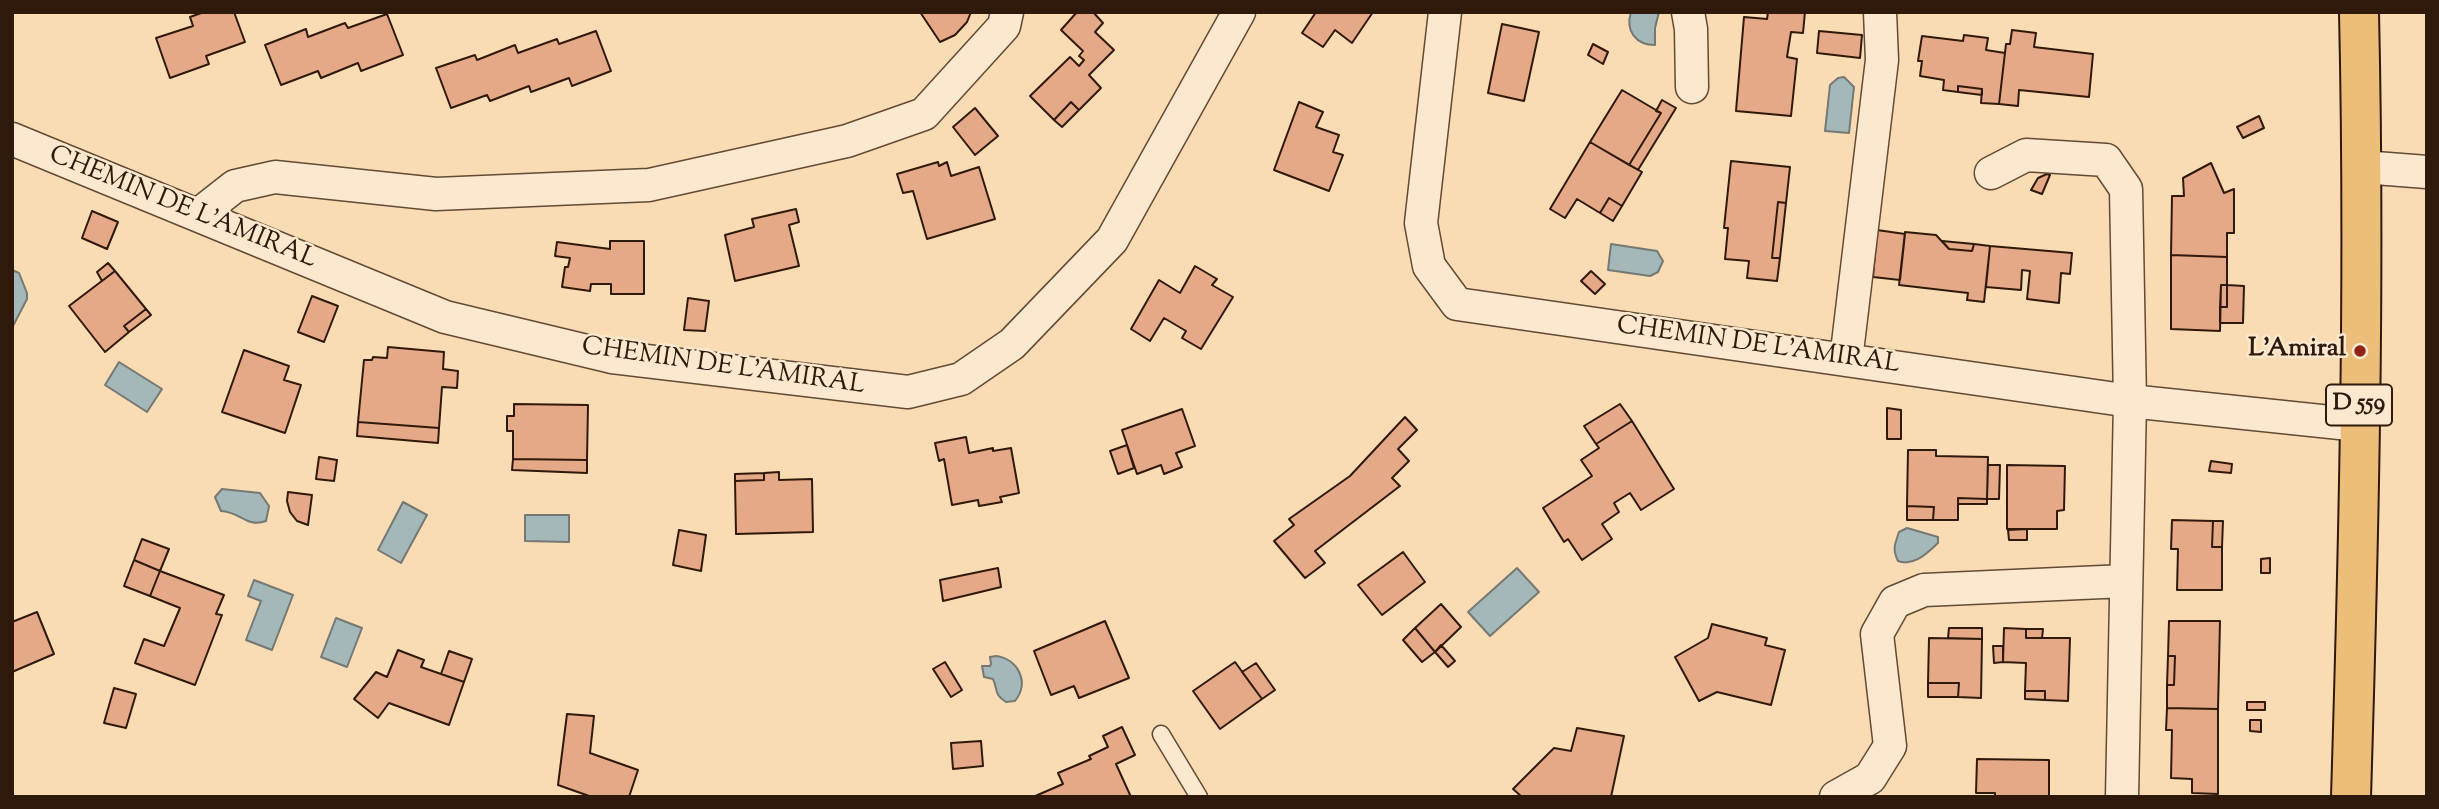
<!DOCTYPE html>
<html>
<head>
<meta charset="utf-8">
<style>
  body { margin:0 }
  #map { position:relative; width:2439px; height:809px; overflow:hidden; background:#f9dcb4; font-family:"Sorts Mill Goudy",serif }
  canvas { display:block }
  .frame { position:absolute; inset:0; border:14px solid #2f190a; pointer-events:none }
</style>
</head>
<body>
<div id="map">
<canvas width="2439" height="809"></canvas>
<div class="frame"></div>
</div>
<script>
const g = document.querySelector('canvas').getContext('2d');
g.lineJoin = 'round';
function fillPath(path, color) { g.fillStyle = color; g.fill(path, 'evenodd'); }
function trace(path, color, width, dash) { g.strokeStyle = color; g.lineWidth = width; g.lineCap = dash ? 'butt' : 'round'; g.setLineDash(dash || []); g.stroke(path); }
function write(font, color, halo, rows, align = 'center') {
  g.font = font + ' "Sorts Mill Goudy",serif'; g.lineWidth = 5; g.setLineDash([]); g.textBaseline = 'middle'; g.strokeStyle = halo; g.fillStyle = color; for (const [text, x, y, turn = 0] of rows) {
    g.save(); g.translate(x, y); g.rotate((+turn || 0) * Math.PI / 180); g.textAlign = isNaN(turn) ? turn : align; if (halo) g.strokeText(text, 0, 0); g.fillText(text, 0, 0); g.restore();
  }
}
const water = new Path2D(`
  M1631 12H1659L1655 28V45C1636 45 1625 31 1631 12Z
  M1844 77 1854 87 1849 133 1825 131 1830 85 1838 78Z
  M1611 244 1657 251 1663 261 1658 272 1650 276 1608 270Z
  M12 270 19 273 27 293V299L12 328Z
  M119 362 162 389 147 412 105 385Z
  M222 489 260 493 269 506 266 521C247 528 241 512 221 511L215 497Z
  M403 502 427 515 401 563 378 550Z
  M525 515H569V542L525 541Z
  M1907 528 1938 537V543C1927 553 1914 567 1898 561 1892 549 1895 544 1899 532Z
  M1517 568 1539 592 1490 636 1468 612Z
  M254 580 293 595 272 650 246 640 261 601 248 596Z
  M336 618 362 628 347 667 321 657Z
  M996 656C1018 659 1030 682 1015 701L1006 702C994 695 998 690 993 679L984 677 982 666H990L991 664 990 657Z`);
fillPath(water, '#a4b8b9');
trace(water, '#757873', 2);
const building = new Path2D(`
  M204 12H234L245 42 206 56 209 64 170 78 156 38 193 26 190 17Z
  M920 12H971L967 22 955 35 940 42Z
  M1077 12H1093L1103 23 1095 32 1114 50 1089 75 1101 88 1079 110 1071 102 1054 120 1030 96 1070 57 1079 66 1084 60 1079 56 1083 51 1061 30Z
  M1316 12H1373L1352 43 1335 30 1323 47 1302 33Z
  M1768 12H1805L1803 33 1791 32 1787 57 1797 59 1791 116 1736 111 1744 17 1767 19Z
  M387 14 403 55 361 71 358 63 321 78 318 71 281 85 265 45 306 29 308 37 345 23 348 28Z
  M1502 24 1539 32 1524 101 1488 93Z
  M2012 30 2036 33 2034 47 2093 54 2089 97 2019 90 2018 106 1999 104 2006 44H2010Z
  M596 31 611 71 572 86 569 78 531 92 529 86 490 101 487 95 451 108 436 68 475 55 477 60 515 45 518 53 557 39 559 44Z
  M1819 31 1862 35 1860 58 1817 53Z
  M1964 35 1988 38 1986 50 2005 53 1999 104 1981 103 1982 89 1958 86V92L1943 90 1944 80 1920 76 1922 61H1918L1922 36 1963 41Z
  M1593 44 1608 52 1603 64 1588 55Z
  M1958 86 1982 89V95L1958 92Z
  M1622 90 1661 113 1629 165 1590 142Z
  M1662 100 1676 108 1638 170 1629 165 1661 113 1656 111Z
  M1071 102 1079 110 1062 127 1054 120Z
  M1299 102 1323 112 1316 127 1339 135 1333 152 1343 155 1329 191 1274 170Z
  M975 108 998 136 975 155 953 127Z
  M2259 116 2264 128 2243 138 2237 127Z
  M1590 142 1642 172 1622 206 1609 198 1600 213 1577 199 1565 218 1550 209Z
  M1731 161 1790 167 1786 203 1778 202 1772 258H1780L1777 281 1747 278 1749 261 1725 259 1728 228H1724Z
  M938 162 939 166 947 162 951 176 979 167 995 219 927 239 913 191 903 193 897 174Z
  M2211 163 2224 193 2234 189V233H2227V257L2171 255 2172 196H2184L2183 178Z
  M2047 174 2050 175 2042 194 2031 190 2038 178Z
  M1609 198 1622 206 1613 221 1600 213Z
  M1778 202 1786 203 1780 258H1772Z
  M796 209 799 222 789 225 799 266 735 281 725 235 754 227 752 219Z
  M92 211 118 222 107 249 82 238Z
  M1877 230 1905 234 1900 280 1873 277Z
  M1905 232 1936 235 1949 249 1972 251 1974 244 1990 246 1984 302 1967 300 1968 293 1899 285Z
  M610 241H644V294H611V284H591L590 291 562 287 565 267H568L570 258 555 256 557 242 610 249Z
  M1942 241 1974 244 1972 251 1949 249Z
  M1990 246 2072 253 2070 274 2061 273 2059 303 2027 299 2030 271 2022 270 2021 290 1986 287Z
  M2171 255 2227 257V285H2221L2220 331 2171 329Z
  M108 263 115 271 102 281 97 272Z
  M1195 266 1217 279 1212 285 1233 297 1201 349 1182 338 1186 331 1164 318 1150 341 1131 329 1159 280 1180 293Z
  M115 271 146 309 124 326 129 332 105 352 69 306Z
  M1591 271 1605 284 1595 294 1581 281Z
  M2221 285H2227V307H2220Z
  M2227 285 2244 286 2243 323H2220V307H2227Z
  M312 296 338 306 324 342 298 332Z
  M688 298 709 301 705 331 684 330Z
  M146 309 151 315 129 332 124 326Z
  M388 347 444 352 443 369 458 371 457 388 442 387 439 428 358 422 364 360H372L373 357 387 358Z
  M244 350 289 366 284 380 301 385 285 433 222 412Z
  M514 404 588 405 587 460 513 459V431H507V416H514Z
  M1620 404 1632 421 1596 444 1584 426Z
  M1887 408 1901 410V439H1887Z
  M1182 409 1195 446 1176 453 1182 467 1164 474 1161 465 1137 474 1122 430Z
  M1405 417 1417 430 1398 449 1409 461 1392 478 1400 486 1315 551 1325 563 1305 578 1274 541 1294 525 1289 519 1350 476Z
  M1632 421 1674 489 1641 510 1630 493 1614 503 1619 512 1602 524 1612 539 1582 560 1568 539 1564 542 1543 508 1592 476 1581 460 1599 448 1596 444Z
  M358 422 439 428 438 443 357 436Z
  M966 437 969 453 993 448V451L1011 448 1019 493 1000 497 1002 502 979 506 978 500 952 505 944 459 939 461 935 443Z
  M1127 445 1134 468 1118 474 1110 451Z
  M1908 450H1936V456L1988 457 1987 499 1958 498V520H1933L1934 507 1907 506Z
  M319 457 337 460 334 481 316 479Z
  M513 459 587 460V473L512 470Z
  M2211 461 2232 464 2231 473 2209 471Z
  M1988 465H2000L1999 499H1987Z
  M2007 465 2065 466 2064 510 2057 511V529H2007Z
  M779 472V480L812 479 813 532 736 534 735 481 764 480V473Z
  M764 473V480L735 481V474Z
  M288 492 312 495 308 525 297 521 290 512 287 501Z
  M1958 498 1987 499V504H1958Z
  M1907 506 1934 507 1933 520H1907Z
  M2172 520 2213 521 2212 547H2222V590H2177L2178 549H2171Z
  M2213 521H2223L2222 547H2212Z
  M2027 529V540H2009L2008 530Z
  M679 530 706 535 701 571 673 565Z
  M142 539 169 549 160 571 134 560Z
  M1403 552 1425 582 1382 615 1358 585Z
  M2270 558V573H2261V559Z
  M134 560 160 571 150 596 124 586Z
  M998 568 1001 587 943 601 940 580Z
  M160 571 224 595 216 614 222 615 195 685 135 663 144 639 164 646 180 608 150 596Z
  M1441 604 1461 627 1435 652 1415 628Z
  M37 612 54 654 12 672V622Z
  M1105 621 1129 678 1079 698 1074 686 1051 695 1034 651Z
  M2169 621H2220L2218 709 2167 708V685H2174L2175 656H2168Z
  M1712 624 1767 638 1765 645 1785 650 1771 705 1717 692 1699 701 1675 657 1708 638Z
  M1415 628 1435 652 1422 662 1403 640Z
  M1949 628H1982V639L1948 638Z
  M2004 628 2026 629V638H2070L2068 701 2045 700V691H2025L2026 663 2003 662Z
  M2026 629H2043L2042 638H2026Z
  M1929 638 1982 639 1981 698 1958 697 1959 683H1928Z
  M1441 645 1455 661 1448 667 1435 652Z
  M1993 646H2003V662L1994 663Z
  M398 650 424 660 421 667 464 682 449 725 389 703 378 718 354 699 376 672 387 677Z
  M449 651 472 659 464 682 441 674Z
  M2168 656H2175L2174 685H2167Z
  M945 662 962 690 951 697 933 669Z
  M1235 662 1262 699 1220 729 1193 691Z
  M1256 663 1275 690 1262 699 1242 672Z
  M1928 683H1959L1958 697H1928Z
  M114 688 136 694 126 728 104 723Z
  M2025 691H2045V700L2025 699Z
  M2247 702H2265V710H2247Z
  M2167 708 2218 709V794L2192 793V779L2171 778 2172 730H2166Z
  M567 714 594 716 590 753 638 770 629 797H592L558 785Z
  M2250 720H2261V732L2250 731Z
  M1122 727 1135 755 1116 764 1131 797H1033L1063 784 1058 773 1091 759 1089 756 1108 747 1103 736Z
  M1577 728 1624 736 1611 797H1522L1513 789 1554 748 1571 751Z
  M981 741 983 766 953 769 951 743Z
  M1977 759 2049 760V797H1995V793H1976Z`);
fillPath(building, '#e6a987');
trace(building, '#2f190a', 2);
const service = new Path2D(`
  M1161 734 1199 797`);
const minor = new Path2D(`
  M1445 12 1421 223 1429 266 1457 304 2130 401 2359 425
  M1688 12 1691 29 1692 87
  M12 139 445 317 612 357 908 392 961 379 1012 344 1112 240 1239 12
  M2362 167 2427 172
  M1991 173 2026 155 2106 160 2126 189 2130 401 2122 797
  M198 215 235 186 275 177 436 194 649 185 847 141 924 114 1004 26 1007 12
  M1846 360 1882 60 1880 12
  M1836 797 1870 778 1890 746 1877 634 1895 602 1924 590 2125 581`);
const primary = new Path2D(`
  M2351 797C2359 535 2365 274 2359 12`);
trace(service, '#624a34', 19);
trace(minor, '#624a34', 35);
trace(primary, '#2f190a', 42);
trace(service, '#fbe8ce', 16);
trace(minor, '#fbe8ce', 32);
trace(primary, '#ecbe7a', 38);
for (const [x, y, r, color] of [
  [2360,351,7,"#8f2418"]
]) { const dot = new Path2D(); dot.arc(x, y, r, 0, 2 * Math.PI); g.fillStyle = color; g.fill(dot); trace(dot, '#fbe8ce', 2.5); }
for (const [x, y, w] of [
  [2359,405,66]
]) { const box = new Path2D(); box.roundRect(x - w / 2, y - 20.5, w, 41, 5); g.fillStyle = '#fbe8ce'; g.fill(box); trace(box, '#2f190a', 2); }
write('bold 24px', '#2f190a', null, [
  ["D 559",2359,405]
]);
write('26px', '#2f190a', '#fbe8ce', [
  ["CHEMIN DE L'AMIRAL",182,209,22],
  ["CHEMIN DE L'AMIRAL",1758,347,8],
  ["CHEMIN DE L'AMIRAL",723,368,8]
]);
write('bold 26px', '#2f190a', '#fbe8ce', [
  ["L'Amiral",2346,351]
], 'right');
</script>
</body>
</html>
